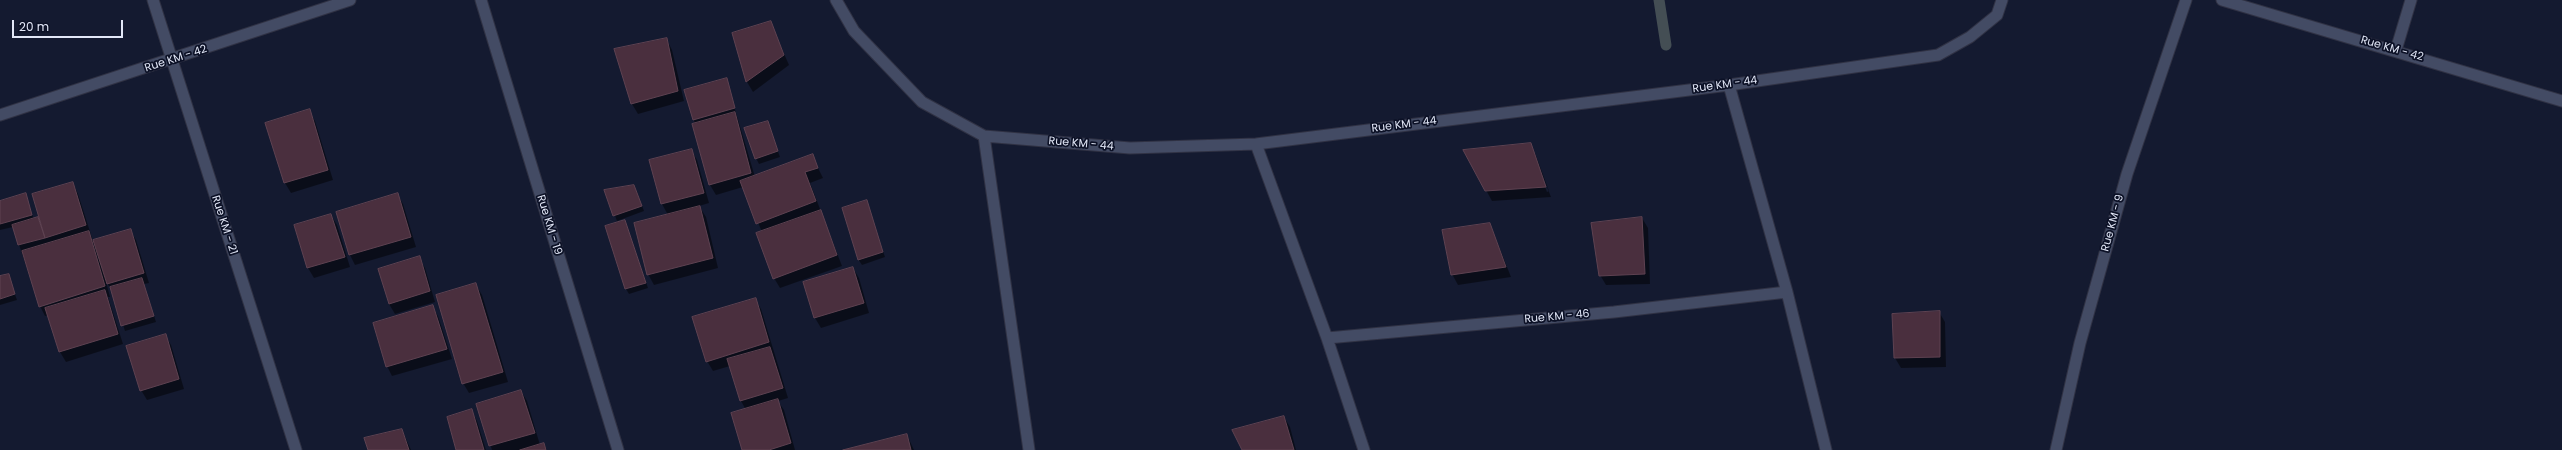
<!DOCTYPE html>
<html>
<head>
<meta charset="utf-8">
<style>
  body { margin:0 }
  #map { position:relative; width:2562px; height:450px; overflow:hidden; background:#141a30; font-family:Poppins,sans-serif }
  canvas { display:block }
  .scale { position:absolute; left:12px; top:20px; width:111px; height:18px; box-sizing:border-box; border:2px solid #e2e7f7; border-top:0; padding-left:5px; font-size:12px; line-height:14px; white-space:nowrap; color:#e2e7f7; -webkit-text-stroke:3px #0c1126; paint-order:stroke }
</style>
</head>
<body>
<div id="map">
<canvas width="2562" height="450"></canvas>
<div class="scale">20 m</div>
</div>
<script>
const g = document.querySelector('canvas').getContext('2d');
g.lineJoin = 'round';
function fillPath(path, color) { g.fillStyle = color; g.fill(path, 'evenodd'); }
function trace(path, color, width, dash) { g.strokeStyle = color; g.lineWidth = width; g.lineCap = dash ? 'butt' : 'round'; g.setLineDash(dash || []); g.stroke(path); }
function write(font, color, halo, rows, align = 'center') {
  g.font = font + ' Poppins,sans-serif'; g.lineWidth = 3.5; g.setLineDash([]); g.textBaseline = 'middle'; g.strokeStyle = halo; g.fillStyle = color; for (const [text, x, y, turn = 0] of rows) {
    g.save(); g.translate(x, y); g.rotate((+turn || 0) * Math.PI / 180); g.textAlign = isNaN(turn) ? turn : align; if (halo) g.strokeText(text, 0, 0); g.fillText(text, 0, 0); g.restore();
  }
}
fillPath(new Path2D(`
  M770 22 789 65 753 92 747 82 733 33Z
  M667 40 672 50 684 101 638 114 632 104 615 50Z
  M726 79 755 177 812 156 823 178 810 183 842 266 780 288 774 278 762 232 743 187 716 195 710 185 694 120Z
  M309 111 315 121 333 180 291 193 285 183Z
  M767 122 780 157 759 164 756 158Z
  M1530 144 1551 197 1492 201 1486 190ZM1533 153H1535L1549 191 1547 192Z
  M691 150 697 160 709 203 699 206 706 217 718 268 654 285 648 274 668 215 662 204 650 161Z
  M73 183 78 194 93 241 130 230 136 240 149 283 144 284 156 322 125 331 112 290 106 282 110 297H108L123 344 66 362 60 352 49 315 45 316 40 306 13 227 0 230V202L25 195 34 220 38 219 41 223Z
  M606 191 637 192 644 211 617 221Z
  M397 194 403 204 416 247 355 265 350 255Z
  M866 202 885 257 862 265 858 259Z
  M331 215 337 225 350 267 314 278 308 268Z
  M1642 218 1648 228 1650 284 1606 285 1600 275Z
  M625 221 648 288 629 294 626 289Z
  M1490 224 1511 277 1458 285 1452 274Z
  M419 258 425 268 435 302 395 314 389 304Z
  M853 268 859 278 869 313 821 328 815 318Z
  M8 275 17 300 0 305V277Z
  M476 285 482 295 508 382 469 393 463 383Z
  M755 299 761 309 788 398 778 401 784 410 795 450H743L746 410 741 401 730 366 713 371 707 361Z
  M432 306 438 316 452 359 392 376 387 366Z
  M1939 312 1945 322 1946 367 1901 368 1895 358 1893 315Z
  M165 335 171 345 184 389 147 400 141 390Z
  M521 391 527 401 540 445 544 444 547 450H492L477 404Z
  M472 411 477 421 486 450H457Z
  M1284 417 1290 427 1296 450H1243Z
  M402 430 411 450H369Z
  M907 435 914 450H847Z`), '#0007');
trace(new Path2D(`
  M1659 0 1666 45`), '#444e54', 11);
const building = new Path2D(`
  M771 21 784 55 746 82 732 33Z
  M667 38 678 91 631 104 614 49Z
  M727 78 735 108 693 120 684 90Z
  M310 109 328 170 284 183 265 123Z
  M735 112 751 173 709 185 692 124Z
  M768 121 778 151 755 159 744 128Z
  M1531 143 1546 187 1485 191 1463 150Z
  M692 149 704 193 661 204 649 160Z
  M813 154 818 168 805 172 816 201 756 224 740 181Z
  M73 182 86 225 45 238 32 194Z
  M634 185 642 206 613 216 604 190Z
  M26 193 32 215 0 224V201Z
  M398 193 411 237 349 255 336 212Z
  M867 200 883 252 858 260 842 208Z
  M700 206 713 258 647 275 634 223Z
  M821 210 837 255 773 279 756 233Z
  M331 214 345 257 307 268 294 225Z
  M38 217 45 238 18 245 12 225Z
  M1642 217 1645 274 1599 276 1591 223Z
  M625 220 646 283 625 289 605 226Z
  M1490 223 1506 267 1451 275 1442 230Z
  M131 229 144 273 107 284 93 240Z
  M89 231 105 286 39 307 22 251Z
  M420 256 430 291 389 304 378 269Z
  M853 267 864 303 814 318 803 282Z
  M9 274 15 294 0 299V276Z
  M142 278 154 316 121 326 110 287Z
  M476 283 503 372 462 384 436 295Z
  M105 290 118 334 59 352 45 308Z
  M756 298 769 342 706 362 692 317Z
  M433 305 447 349 386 367 373 323Z
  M1940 311V357L1894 358 1892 314Z
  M166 334 179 379 140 391 126 346Z
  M770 347 783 388 740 401 727 359Z
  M521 390 535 433 489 446 476 404Z
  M778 399 791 443 769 450H742L731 413Z
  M472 409 484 450H456L447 417Z
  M1284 416 1294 450H1242L1232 430Z
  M402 429 409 450H368L364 438Z
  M907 434 911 450H843Z
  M544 443 546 450H520Z`);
fillPath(building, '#4a2f3e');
trace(building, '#5e4251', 1);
const minor = new Path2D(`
  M153 0 296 450
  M481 0 618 450
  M836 0 854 31 922 102 984 136 1130 148 1256 144 1729 85 1938 55 1970 37 1997 15 2002 0
  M2222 0 2562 101
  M2396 50 2411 0
  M1729 85 1787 292 1826 450
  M0 115 350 0
  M984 136 1029 450
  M1256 144 1327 338 1364 450
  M1327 338 1614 312 1787 292
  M2056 450 2080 343 2127 174 2186 0`);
trace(minor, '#303244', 13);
trace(minor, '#434b64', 11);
write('11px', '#e2e7f7', '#0c1126', [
  ["Rue KM - 42",2392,49,16],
  ["Rue KM - 42",176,59,-18],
  ["Rue KM - 44",1725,85,-8],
  ["Rue KM - 44",1404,125,-7],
  ["Rue KM - 44",1081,144,5],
  ["Rue KM - 9",2113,223,-75],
  ["Rue KM - 21",224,225,72],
  ["Rue KM - 19",549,225,73],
  ["Rue KM - 46",1557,317,-5]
]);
</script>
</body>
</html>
